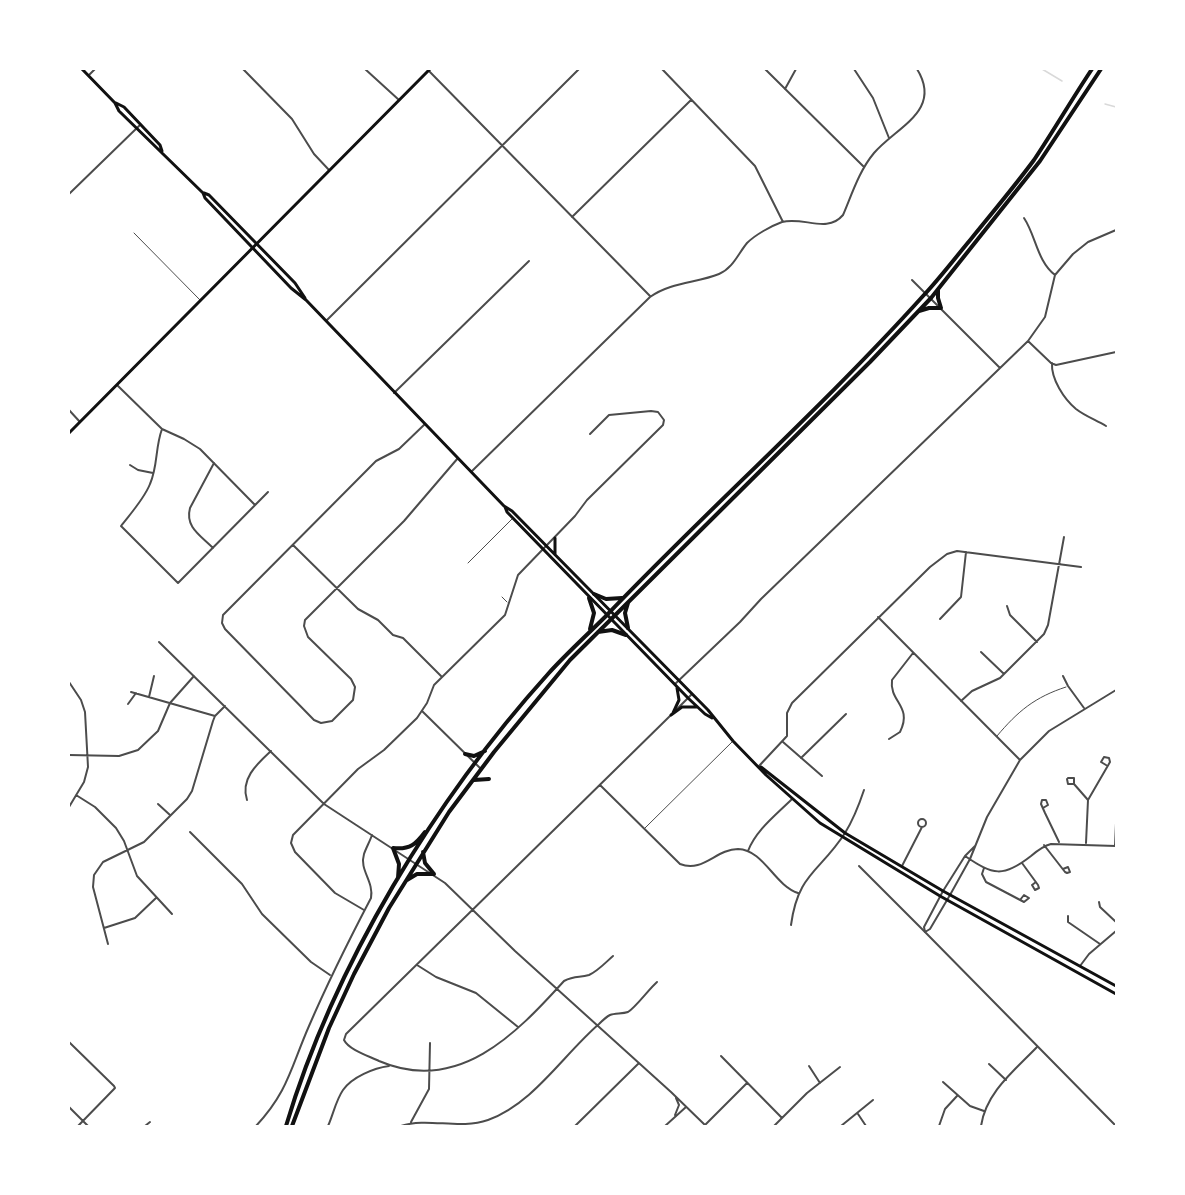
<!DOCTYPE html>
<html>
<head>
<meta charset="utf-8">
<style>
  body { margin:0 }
  #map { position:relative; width:1185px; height:1195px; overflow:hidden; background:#fff; font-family:"Space Grotesk",sans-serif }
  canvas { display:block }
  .frame { position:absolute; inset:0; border:70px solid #fff; pointer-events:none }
</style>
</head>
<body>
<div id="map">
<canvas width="1185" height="1195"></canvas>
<div class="frame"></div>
</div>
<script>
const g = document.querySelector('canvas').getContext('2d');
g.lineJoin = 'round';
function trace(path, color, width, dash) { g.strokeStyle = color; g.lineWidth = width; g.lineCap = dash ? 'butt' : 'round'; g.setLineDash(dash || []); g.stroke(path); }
trace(new Path2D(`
  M1042 69 1062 81
  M1105 104 1116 107`), '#d9d9d9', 1.5);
trace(new Path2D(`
  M134 233 200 300
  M468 563 512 519
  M502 597 507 602
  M997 736C1018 711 1035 697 1066 687
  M645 828 732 742`), '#4c4c4c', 1);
trace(new Path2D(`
  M243 69 292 119 314 154 329 170
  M365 69 399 100
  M427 69 650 296
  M662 69 755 166 783 222
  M765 69 863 166
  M854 69 873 98 889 138
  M89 75 95 69
  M785 89 796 69
  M69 194 140 125
  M572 217 691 100
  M1024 218C1036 236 1037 261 1055 275
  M912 280 1000 368
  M326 321 579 69
  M1028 341 1051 363 1056 365 1116 352
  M1052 363C1051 379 1064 399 1076 409 1085 416 1096 420 1106 426
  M117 385 162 429 184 439 200 449 255 505
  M394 393 529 261
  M69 410 80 422
  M425 424 399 449 376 461 223 615 222 623 225 629 314 720 321 723 332 721 353 700 355 687 351 679 308 637 304 626 305 620 404 521 458 458
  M162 429C155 448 158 466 150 484 144 499 131 513 121 526L178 583 268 492
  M130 465 138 470 153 473
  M471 472 650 297C671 282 697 283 719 274 733 268 738 254 747 243 755 235 771 226 782 222 803 216 827 234 843 215 852 194 859 171 874 153 896 127 943 111 917 69
  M293 545 358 609 378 620 393 635 403 638 442 677
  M213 548C200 535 185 527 190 508L214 463
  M1007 606 1010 615 1037 642
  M878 617 1020 760
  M940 619 961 597 966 552
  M159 642 324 804 445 883 515 951 671 1092 706 1126
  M981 652 1004 674
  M1063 676 1068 686 1084 708
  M69 682 81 700 85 712 88 767 84 782 69 807
  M675 684 740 622 761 599 1028 341 1045 317 1055 275 1073 254 1088 242 1116 230
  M131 692 215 716
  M149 697 154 676
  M961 701 972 691 1000 678 1044 634 1048 625 1064 537
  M128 704 136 693
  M676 710 692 694
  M422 711 480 768
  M889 739 900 732C913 706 889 702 892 680L913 653
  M783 742 822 776
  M69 755 119 756 138 750 158 731 170 703 194 676
  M1104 757 1101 762 1106 765
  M801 758 846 714
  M759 766 787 736V713L792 703 930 567 947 554 957 551 1081 567
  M1068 778H1074V784L1088 800
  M1067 779 1068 784H1074
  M600 785 680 864C703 873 716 849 738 849 764 850 774 885 798 893
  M76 795 95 807 116 828 124 841 137 876 172 914
  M247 800C240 779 257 764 271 751
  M158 804 170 815
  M1043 808 1048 805 1046 800H1042L1041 804 1045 813 1059 842
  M918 823a4 4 0 1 1 8 0a4 4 0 1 1-8 0Z
  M190 832 242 884 262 914 311 962 330 975
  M1086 843 1088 800 1110 762 1109 758 1104 757
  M1044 845 1065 872 1067 873 1070 872 1068 867 1063 869
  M1115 846 1116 823
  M748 851C756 830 776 815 792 799
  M965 856C993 875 1003 878 1031 856 1038 850 1043 846 1051 844L1116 846
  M1022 863 1038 885 1039 888 1035 890 1032 885 1036 882
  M859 866 925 932
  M902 866 922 827
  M984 868 982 874 986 882 1024 902 1029 898 1024 895 1020 900
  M943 891 965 856 975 846
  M950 895 970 859 987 817 1020 760 1049 731 1116 690
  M1099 902 1100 907 1116 922
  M364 910 335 893 295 852 291 843 293 835 358 769 384 750 417 718 427 703 434 685 505 615 518 575 575 516 587 500 663 425 664 420 658 412 651 411 609 415 590 434
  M1068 916V922L1100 944
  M791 925C798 873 820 872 845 833 853 820 859 805 864 790
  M104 928 135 918 156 898
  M108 944 93 887 94 875 103 862 144 842 187 799 192 791 213 721 215 716 225 706
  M613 956C606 962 598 971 589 975 579 978 575 975 564 981 516 1034 458 1095 379 1061 369 1056 349 1050 344 1040L346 1034 672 714
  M417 965 436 977 476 993 518 1027
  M1080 966 1089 954 1116 931
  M69 1042 114 1086 115 1088 78 1126
  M721 1056 782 1118
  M989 1064 1006 1080
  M809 1066 820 1083
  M943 1082 970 1106 984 1111
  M69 1107 88 1126
  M858 1114 866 1126
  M675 1115 679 1105 676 1098
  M411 1122 429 1089 430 1043
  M705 1125 747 1083
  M145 1126 150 1122
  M256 1126C288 1092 291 1067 309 1026 328 982 349 940 371 898 374 881 359 870 364 854 366 848 370 841 372 835
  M328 1126C333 1115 336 1100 343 1090 352 1077 374 1068 389 1066
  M401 1126C428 1117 459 1130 488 1120 534 1103 563 1055 599 1024 602 1021 606 1017 610 1015 615 1013 622 1014 628 1012 636 1007 649 989 657 982
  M575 1126 639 1063
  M665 1126 686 1107
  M774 1126 807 1093 840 1067
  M841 1126 873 1100
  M939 1126 945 1109 957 1096
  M981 1126C986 1092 1015 1070 1037 1047`), '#4c4c4c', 2);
trace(new Path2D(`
  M925 932 1116 1126
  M925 932 924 927 943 891
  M925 932 930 929 950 895`), '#4c4c4c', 2);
trace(new Path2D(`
  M69 433 430 69`), '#111', 3);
trace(new Path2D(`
  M82 69 115 103 119 111 203 193 205 198 291 288 306 300 504 506 512 511 708 710 733 741 766 775 820 823 940 896 1116 994
  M116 103 124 107 160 145 162 151
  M204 193 209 195 295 283 305 298
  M505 507 507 512 688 698 705 714 712 718
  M555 538V554
  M673 713 679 700 677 688
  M671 715 682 707H696
  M761 767 845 833 943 891 1116 986`), '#111', 3);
trace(new Path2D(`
  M919 311 929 308H941L938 298V290
  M594 594 606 599 622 598
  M589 598 594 613 590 629
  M628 603 625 613 628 628
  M598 632 612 630 626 635
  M465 754 474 756 485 751
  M474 780 489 779
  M423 852 425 863 434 874
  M398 878 399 864 393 848C410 850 416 844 425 832
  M407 880 417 874H434
  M286 1126C334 965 436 798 548 674 566 654 586 636 605 617 709 508 822 408 923 296 940 278 955 258 971 239 992 213 1014 187 1034 160 1054 130 1072 99 1092 69
  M292 1126 329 1028 354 974 389 908 449 812 494 752 570 660 870 362 931 298 1040 161 1101 69`), '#111', 4);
</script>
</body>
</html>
